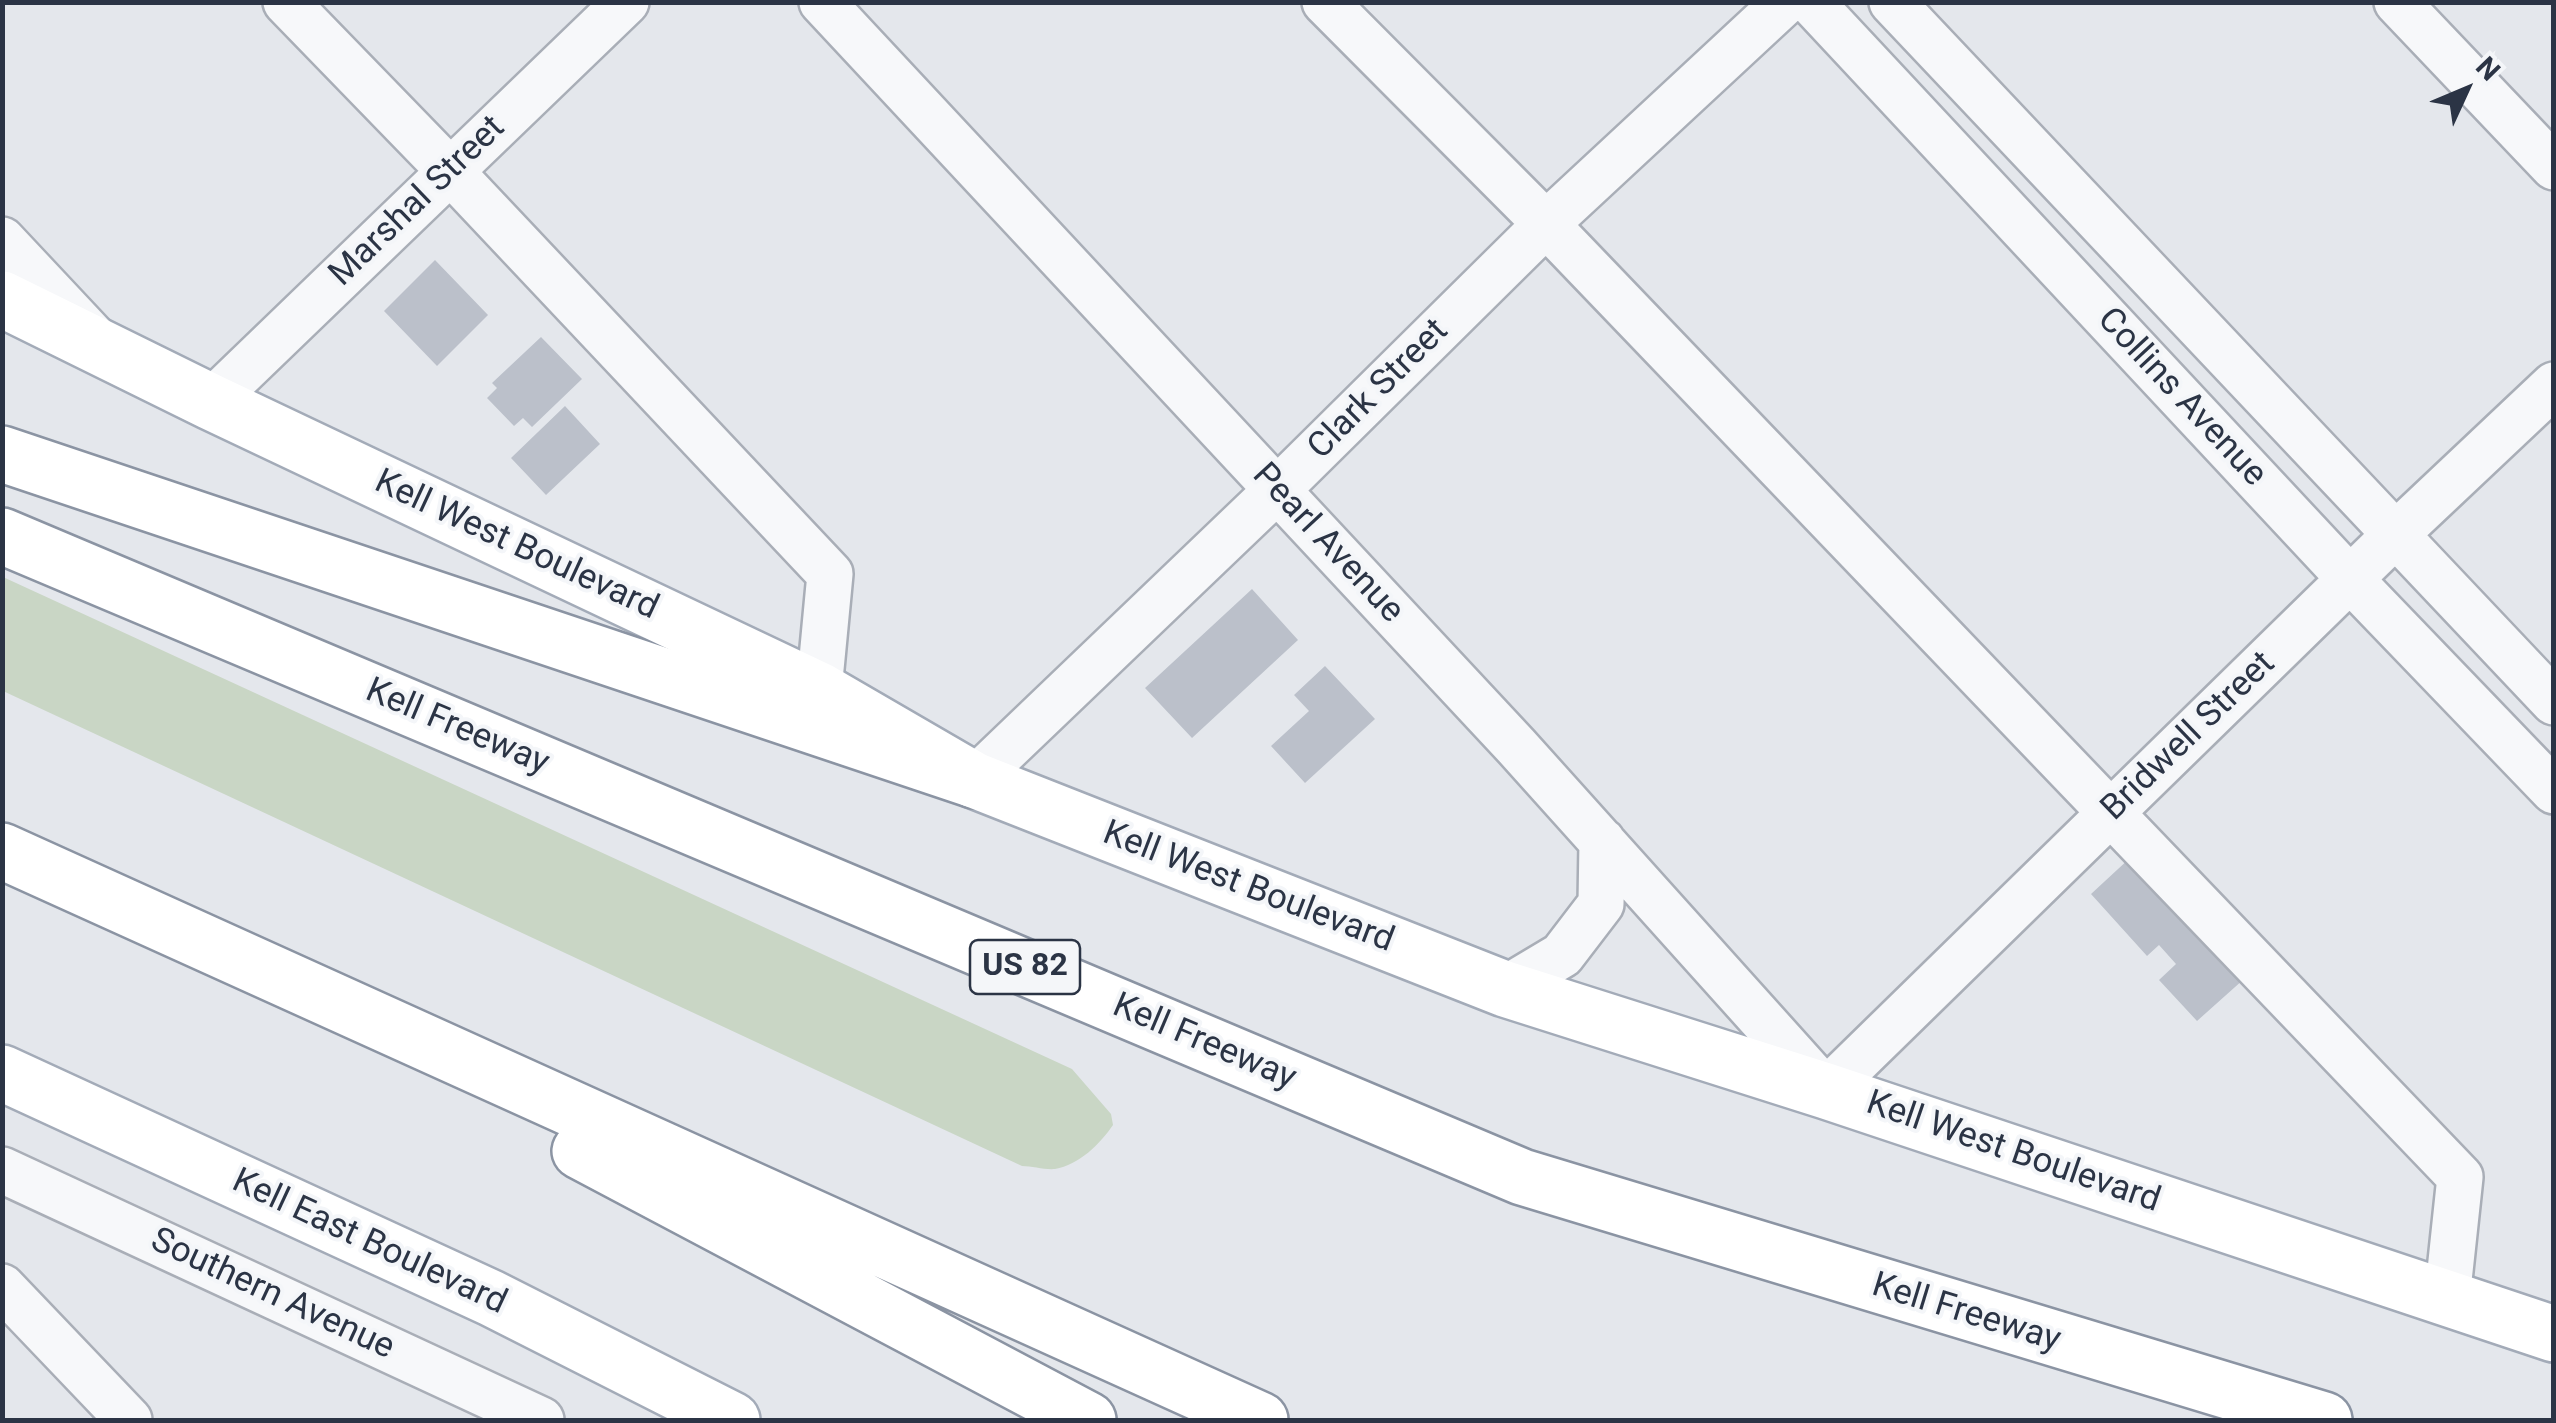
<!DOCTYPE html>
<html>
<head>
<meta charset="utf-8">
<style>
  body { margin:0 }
  #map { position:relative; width:2556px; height:1423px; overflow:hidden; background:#e4e7ec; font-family:Roboto,sans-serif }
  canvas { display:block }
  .frame { position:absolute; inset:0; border:5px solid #2b3445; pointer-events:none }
  .north { position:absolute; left:2416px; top:40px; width:100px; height:100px; -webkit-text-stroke:8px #f4f6f9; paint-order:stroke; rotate:46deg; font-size:28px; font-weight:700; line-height:40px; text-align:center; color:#2b3445 }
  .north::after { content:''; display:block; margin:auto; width:35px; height:45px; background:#2b3445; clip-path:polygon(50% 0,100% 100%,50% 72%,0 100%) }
</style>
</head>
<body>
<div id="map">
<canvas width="2556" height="1423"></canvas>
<div class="frame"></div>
<div class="north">N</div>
</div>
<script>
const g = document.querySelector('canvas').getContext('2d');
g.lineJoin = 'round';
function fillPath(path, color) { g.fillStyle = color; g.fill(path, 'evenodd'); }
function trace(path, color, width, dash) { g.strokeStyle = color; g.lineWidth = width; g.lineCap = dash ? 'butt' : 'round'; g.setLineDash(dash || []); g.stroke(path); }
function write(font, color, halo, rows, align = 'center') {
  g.font = font + ' Roboto,sans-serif'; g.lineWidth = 8; g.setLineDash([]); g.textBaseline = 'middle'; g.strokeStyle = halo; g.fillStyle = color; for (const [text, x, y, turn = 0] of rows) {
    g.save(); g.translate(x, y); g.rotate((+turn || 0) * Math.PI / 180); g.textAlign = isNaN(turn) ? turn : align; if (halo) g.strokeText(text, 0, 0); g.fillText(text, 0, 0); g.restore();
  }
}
fillPath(new Path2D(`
  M3 577 1072 1069 1111 1114 1113 1125C1100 1144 1079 1165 1055 1169 1045 1170 1032 1166 1022 1166L3 691Z`), '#c9d6c5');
fillPath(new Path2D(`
  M435 260 488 315 437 366 384 311Z
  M541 337 582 379 532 427 523 418 514 426 487 398 497 388 492 383Z
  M565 406 600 444 546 495 511 458Z
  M1252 589 1298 640 1192 738 1145 688Z
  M1325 666 1375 719 1305 783 1271 746 1309 711 1294 695Z
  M2131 857 2244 979 2197 1021 2159 980 2176 964 2159 945 2147 956 2091 894Z`), '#bbc0ca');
const minor = new Path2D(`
  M286 2 450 171 830 574 819 690
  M822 2 1516 746 1826 1091 2395 535 2554 385
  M1325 2 1546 224 2460 1177 2447 1299
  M1811 2 2350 579 2554 791
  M1892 2 2554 702
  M2397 2 2554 167
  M2 240 93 337
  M211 402 626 2
  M974 780 1277 490 1546 224 1785 2
  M1505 989 1562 955 1601 904 1602 841
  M2 1170 541 1420
  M2 1287 129 1420`);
const major = new Path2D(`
  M2 299 211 402 819 690 974 780 1505 989 1826 1091 2554 1334
  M2 1073 491 1298 732 1420`);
const highway = new Path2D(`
  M2 454 974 780
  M2 536 1522 1177 2324 1420
  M2 851 1260 1420
  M580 1151 1088 1420`);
trace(minor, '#a9aeb7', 50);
trace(major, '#a3abb8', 60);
trace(highway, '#8b94a3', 60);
trace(minor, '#f7f8fa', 45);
trace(major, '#fff', 55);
trace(highway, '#fff', 55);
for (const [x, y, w] of [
  [1025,967,110]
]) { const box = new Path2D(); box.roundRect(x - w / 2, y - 27, w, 54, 8); g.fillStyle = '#f4f6f9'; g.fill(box); trace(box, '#2b3445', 2.5); }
write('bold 32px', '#2b3445', null, [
  ["US 82",1025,967]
]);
write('35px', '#2b3445', '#f4f6f9', [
  ["Marshal Street",418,202,-44],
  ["Clark Street",1379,390,-45],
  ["Collins Avenue",2181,398,47],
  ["Pearl Avenue",1327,544,47],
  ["Kell West Boulevard",516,546,25],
  ["Kell Freeway",457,728,23],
  ["Bridwell Street",2189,737,-44],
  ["Kell West Boulevard",1248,888,21],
  ["Kell Freeway",1204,1043,23],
  ["Kell West Boulevard",2013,1153,19],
  ["Kell East Boulevard",369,1243,25],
  ["Southern Avenue",272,1295,25],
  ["Kell Freeway",1966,1314,17]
]);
</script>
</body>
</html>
